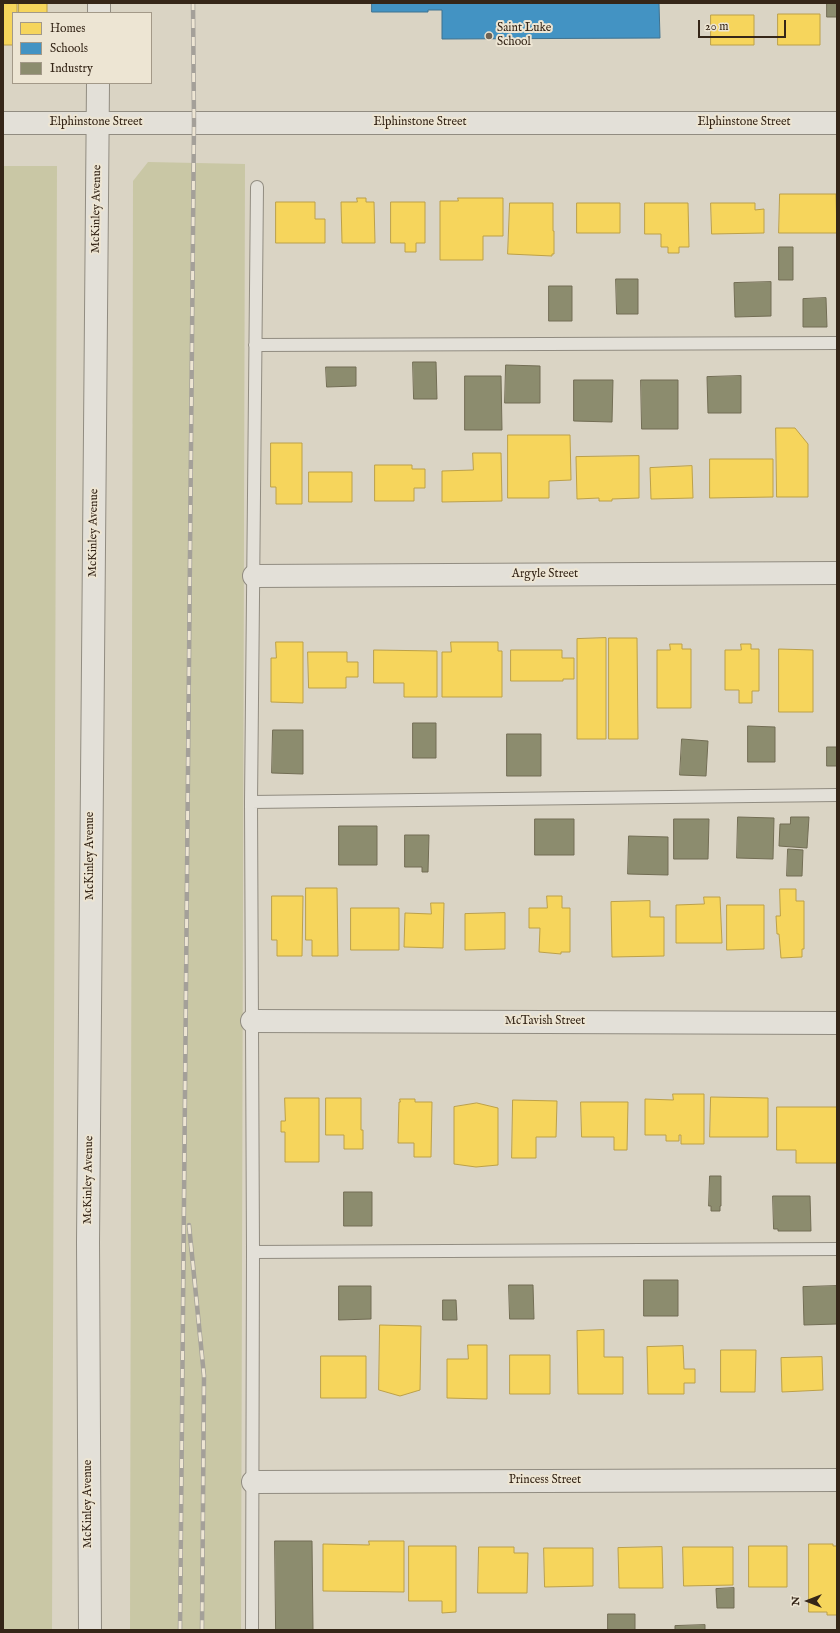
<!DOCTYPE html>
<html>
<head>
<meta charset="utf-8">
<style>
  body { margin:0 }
  #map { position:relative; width:840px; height:1633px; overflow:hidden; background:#dad4c4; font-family:"IM FELL English",serif }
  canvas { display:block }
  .frame { position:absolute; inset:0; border:4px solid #352618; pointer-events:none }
  .legend { position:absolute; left:12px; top:12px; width:140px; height:72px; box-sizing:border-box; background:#ede5d3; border:1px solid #a39988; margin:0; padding:5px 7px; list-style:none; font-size:12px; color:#352618 }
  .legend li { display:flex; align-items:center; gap:8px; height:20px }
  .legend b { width:20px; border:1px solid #a39988 }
  .north { position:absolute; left:788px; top:1581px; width:40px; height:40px; -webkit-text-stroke:3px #ede5d3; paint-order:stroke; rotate:270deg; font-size:11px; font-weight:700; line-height:16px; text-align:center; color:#352618 }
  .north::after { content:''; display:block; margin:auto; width:14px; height:18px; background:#352618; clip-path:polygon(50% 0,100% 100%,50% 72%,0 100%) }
  .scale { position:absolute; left:698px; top:20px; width:88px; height:18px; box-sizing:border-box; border:2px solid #352618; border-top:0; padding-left:5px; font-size:12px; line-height:14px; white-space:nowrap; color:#352618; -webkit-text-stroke:3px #ede5d3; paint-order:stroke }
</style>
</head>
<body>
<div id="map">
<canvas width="840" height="1633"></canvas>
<div class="frame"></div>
<ul class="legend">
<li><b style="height:11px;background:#f6d55c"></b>Homes</li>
<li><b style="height:11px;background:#4393c3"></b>Schools</li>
<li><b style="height:11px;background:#8c8c6e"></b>Industry</li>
</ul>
<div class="north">N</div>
<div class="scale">20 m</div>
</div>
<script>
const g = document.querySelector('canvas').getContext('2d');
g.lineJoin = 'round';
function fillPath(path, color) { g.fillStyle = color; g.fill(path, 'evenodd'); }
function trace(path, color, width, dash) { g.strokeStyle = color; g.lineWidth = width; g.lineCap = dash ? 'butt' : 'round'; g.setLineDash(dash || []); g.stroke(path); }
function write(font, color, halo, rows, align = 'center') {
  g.font = font + ' "IM FELL English",serif'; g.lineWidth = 4; g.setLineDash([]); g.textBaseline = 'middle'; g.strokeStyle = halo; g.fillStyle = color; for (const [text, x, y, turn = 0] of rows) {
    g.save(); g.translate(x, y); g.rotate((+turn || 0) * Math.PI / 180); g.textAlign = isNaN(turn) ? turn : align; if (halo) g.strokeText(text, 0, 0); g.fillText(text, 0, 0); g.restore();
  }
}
fillPath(new Path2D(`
  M148 162 245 164 241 1630H130L133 181Z
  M3 166H57L52 1630H3Z`), '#c9c7a5');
const homes = new Path2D(`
  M3 3H17V13H13V45H3Z
  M19 3H47V13H19Z
  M778 14H820V45H778Z
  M711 15H754V45H711Z
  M780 194H836L837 233H779Z
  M357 198H366V202H374L375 243H342L341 202H357Z
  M458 198H503V236H483V260H440V201H458Z
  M276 202H315V219H325V243H276Z
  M391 202H425V243H416V252H405V243H391Z
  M510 203H553V231H554V254H552V256L508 254Z
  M577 203H620V233H577Z
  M645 203H688L689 247H679V253H668V247H661V234H645Z
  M711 203H755V210L764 209V233L712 234Z
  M776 428H795L808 444V497H777Z
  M508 435H570L571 480 549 481V498H508Z
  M271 443H302V504H276V487H271Z
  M473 453H501L502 501 442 502V471L473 470Z
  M639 456V498L612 499V501H599V498L577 499 576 457Z
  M710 459H773V497L710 498Z
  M375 465H412V469H425V488H414V501H375Z
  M692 466 693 498 651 499 650 468Z
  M309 472H352V502H309Z
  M606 638V739H577V639Z
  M609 638H637L638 739H609Z
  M276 642H303V703L271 702V658H276Z
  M451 642H498V651H502V697H442V652H451Z
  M670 644H682V649H691V708H657V650H670Z
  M741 644H751V649H759V691H752V703H739V690H725V650H741Z
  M779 649 813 650V712H779Z
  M374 650 437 651V697H404V683H374Z
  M511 650H562V658H574V679H563V681H511Z
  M308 652H347V662H358V677H346V688H309Z
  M306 888H337L338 956H312V940H306Z
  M780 889H796V901H804V949H802V957L781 958 779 934H777L776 916H780Z
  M272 896H303L302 956H277V940H272Z
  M547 896H562V908H570V952H561V954L539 952 540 928H529V908H547Z
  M704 897H720L722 943H676V905L704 904Z
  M650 901V917H664V956L612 957 611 902Z
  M431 903H444L443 948 404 947 405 913 431 914Z
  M727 905H764V949L727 950Z
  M351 908H399V950H351Z
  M505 913V949L465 950V914Z
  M673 1094H704V1144H681V1135H679V1141H666V1135H645V1099L673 1100Z
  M711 1097 768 1098V1137H710Z
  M285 1098H319V1162H285V1132H281V1121H285Z
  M326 1098H361V1130H363V1149H344V1135H326Z
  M400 1099H415V1102H432L431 1157H414V1143H398L399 1102H400Z
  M513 1100 557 1101 556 1137H536V1158H512Z
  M581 1102H628L627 1150H614V1137H582Z
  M477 1103 498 1108V1165L476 1167 454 1164V1107Z
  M777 1107H837V1163H796V1150H777Z
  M380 1325 421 1326 420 1390 400 1396 379 1390Z
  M604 1330V1357H623V1394H578L577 1331Z
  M468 1345H487V1399L447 1398V1359H468Z
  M683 1346 684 1369H695V1383H684V1394H648L647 1347Z
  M721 1350H756L755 1392H721Z
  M510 1355H550V1394H510Z
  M321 1356H366V1398H321Z
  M822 1357 823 1390 782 1392 781 1358Z
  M369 1541H404V1592L323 1591V1544L369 1545Z
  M809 1544H833V1546H837V1615H827V1612H809Z
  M409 1546H456V1612L442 1613V1601H409Z
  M749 1546H787V1587H749Z
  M479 1547H514V1553H528L527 1593H478Z
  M662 1547 663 1588H619L618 1548Z
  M683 1547H733V1585L684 1586Z
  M544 1548H593V1586L545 1587Z`);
fillPath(homes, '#f6d55c');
trace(homes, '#bca048', 1);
const schools = new Path2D(`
  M372 3H659L660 38 442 39V10H428V12H372Z`);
fillPath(schools, '#4393c3');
trace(schools, '#3f7290', 1);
const industry = new Path2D(`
  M827 3H837V17H827Z
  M779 247H793V280H779Z
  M616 279H638V314H617Z
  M771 282V316L735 317 734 283Z
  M549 286H572V321H549Z
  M826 298 827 327H803V299Z
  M413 362H436L437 399H414Z
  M506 365 540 366V403H505Z
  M326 367H356V386L327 387Z
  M465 376H501L502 430H465Z
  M741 376V413H708L707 377Z
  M574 380H613L612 422 574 421Z
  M641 380H678V429H642Z
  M413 723H436V758H413Z
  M748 726 775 727V762H748Z
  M273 730H303V774L272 773Z
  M507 734H541V776H507Z
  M682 739 708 741 706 776 680 775Z
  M827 747H837V766H827Z
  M738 817 774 818 773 859 737 858Z
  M791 817H809L807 848 779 846 780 824H790Z
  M535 819H574V855H535Z
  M674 819H709L708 859H674Z
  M339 826H377V865H339Z
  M405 835H429L428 872H422V867H405Z
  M629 836 668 837V875L628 874Z
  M788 849 803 850 802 876H787Z
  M710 1176H721V1206H720V1211H711V1206H709Z
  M344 1192H372V1226H344Z
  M773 1196H810L811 1231H778V1229H774Z
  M644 1280H678V1316H644Z
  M509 1285H533L534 1319H510Z
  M339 1286H371V1319L339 1320Z
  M837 1286V1324L804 1325 803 1287Z
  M443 1300H456L457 1320H443Z
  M275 1541H312L313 1630H276Z
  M734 1588V1608H717L716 1589Z
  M608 1614H635V1630H608Z
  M705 1625V1630H675V1626Z`);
fillPath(industry, '#8c8c6e');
trace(industry, '#726d54', 1);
const service = new Path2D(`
  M255 345 837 343
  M251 802 837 795
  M253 1252 837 1249
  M252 1630 253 1252 251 802 257 187`);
const minor = new Path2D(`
  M99 13V3
  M254 576 837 573
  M252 1021 837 1023
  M253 1482 837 1480
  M90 1630 88 1241 98 83`);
const tertiary = new Path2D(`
  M3 123H837`);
trace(service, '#918c81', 14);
trace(minor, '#918c81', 24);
trace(tertiary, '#918c81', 24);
trace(service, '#e3e0d8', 12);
trace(minor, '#e3e0d8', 22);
trace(tertiary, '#e3e0d8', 22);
const rail = new Path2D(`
  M189 1225 204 1376 202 1630
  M180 1630 194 123 193 3`);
trace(rail, '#a4a099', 4.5);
trace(rail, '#ede5d3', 3, [9]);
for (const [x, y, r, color] of [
  [489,36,4,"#6f6354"]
]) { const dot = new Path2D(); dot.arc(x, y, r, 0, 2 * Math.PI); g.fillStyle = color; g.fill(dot); trace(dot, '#ede5d3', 1.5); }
write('12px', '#352618', '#ede5d3', [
  ["Saint Luke",497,29],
  ["School",497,43]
], 'left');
write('12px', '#352618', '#ede5d3', [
  ["Elphinstone Street",96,123],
  ["Elphinstone Street",420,123],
  ["Elphinstone Street",744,123],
  ["McKinley Avenue",97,209,-89],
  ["McKinley Avenue",94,533,-89],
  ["Argyle Street",545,575],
  ["McKinley Avenue",91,856,-90],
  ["McTavish Street",545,1022],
  ["McKinley Avenue",89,1180,-89],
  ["Princess Street",545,1481],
  ["McKinley Avenue",89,1504,-90]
]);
</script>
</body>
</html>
